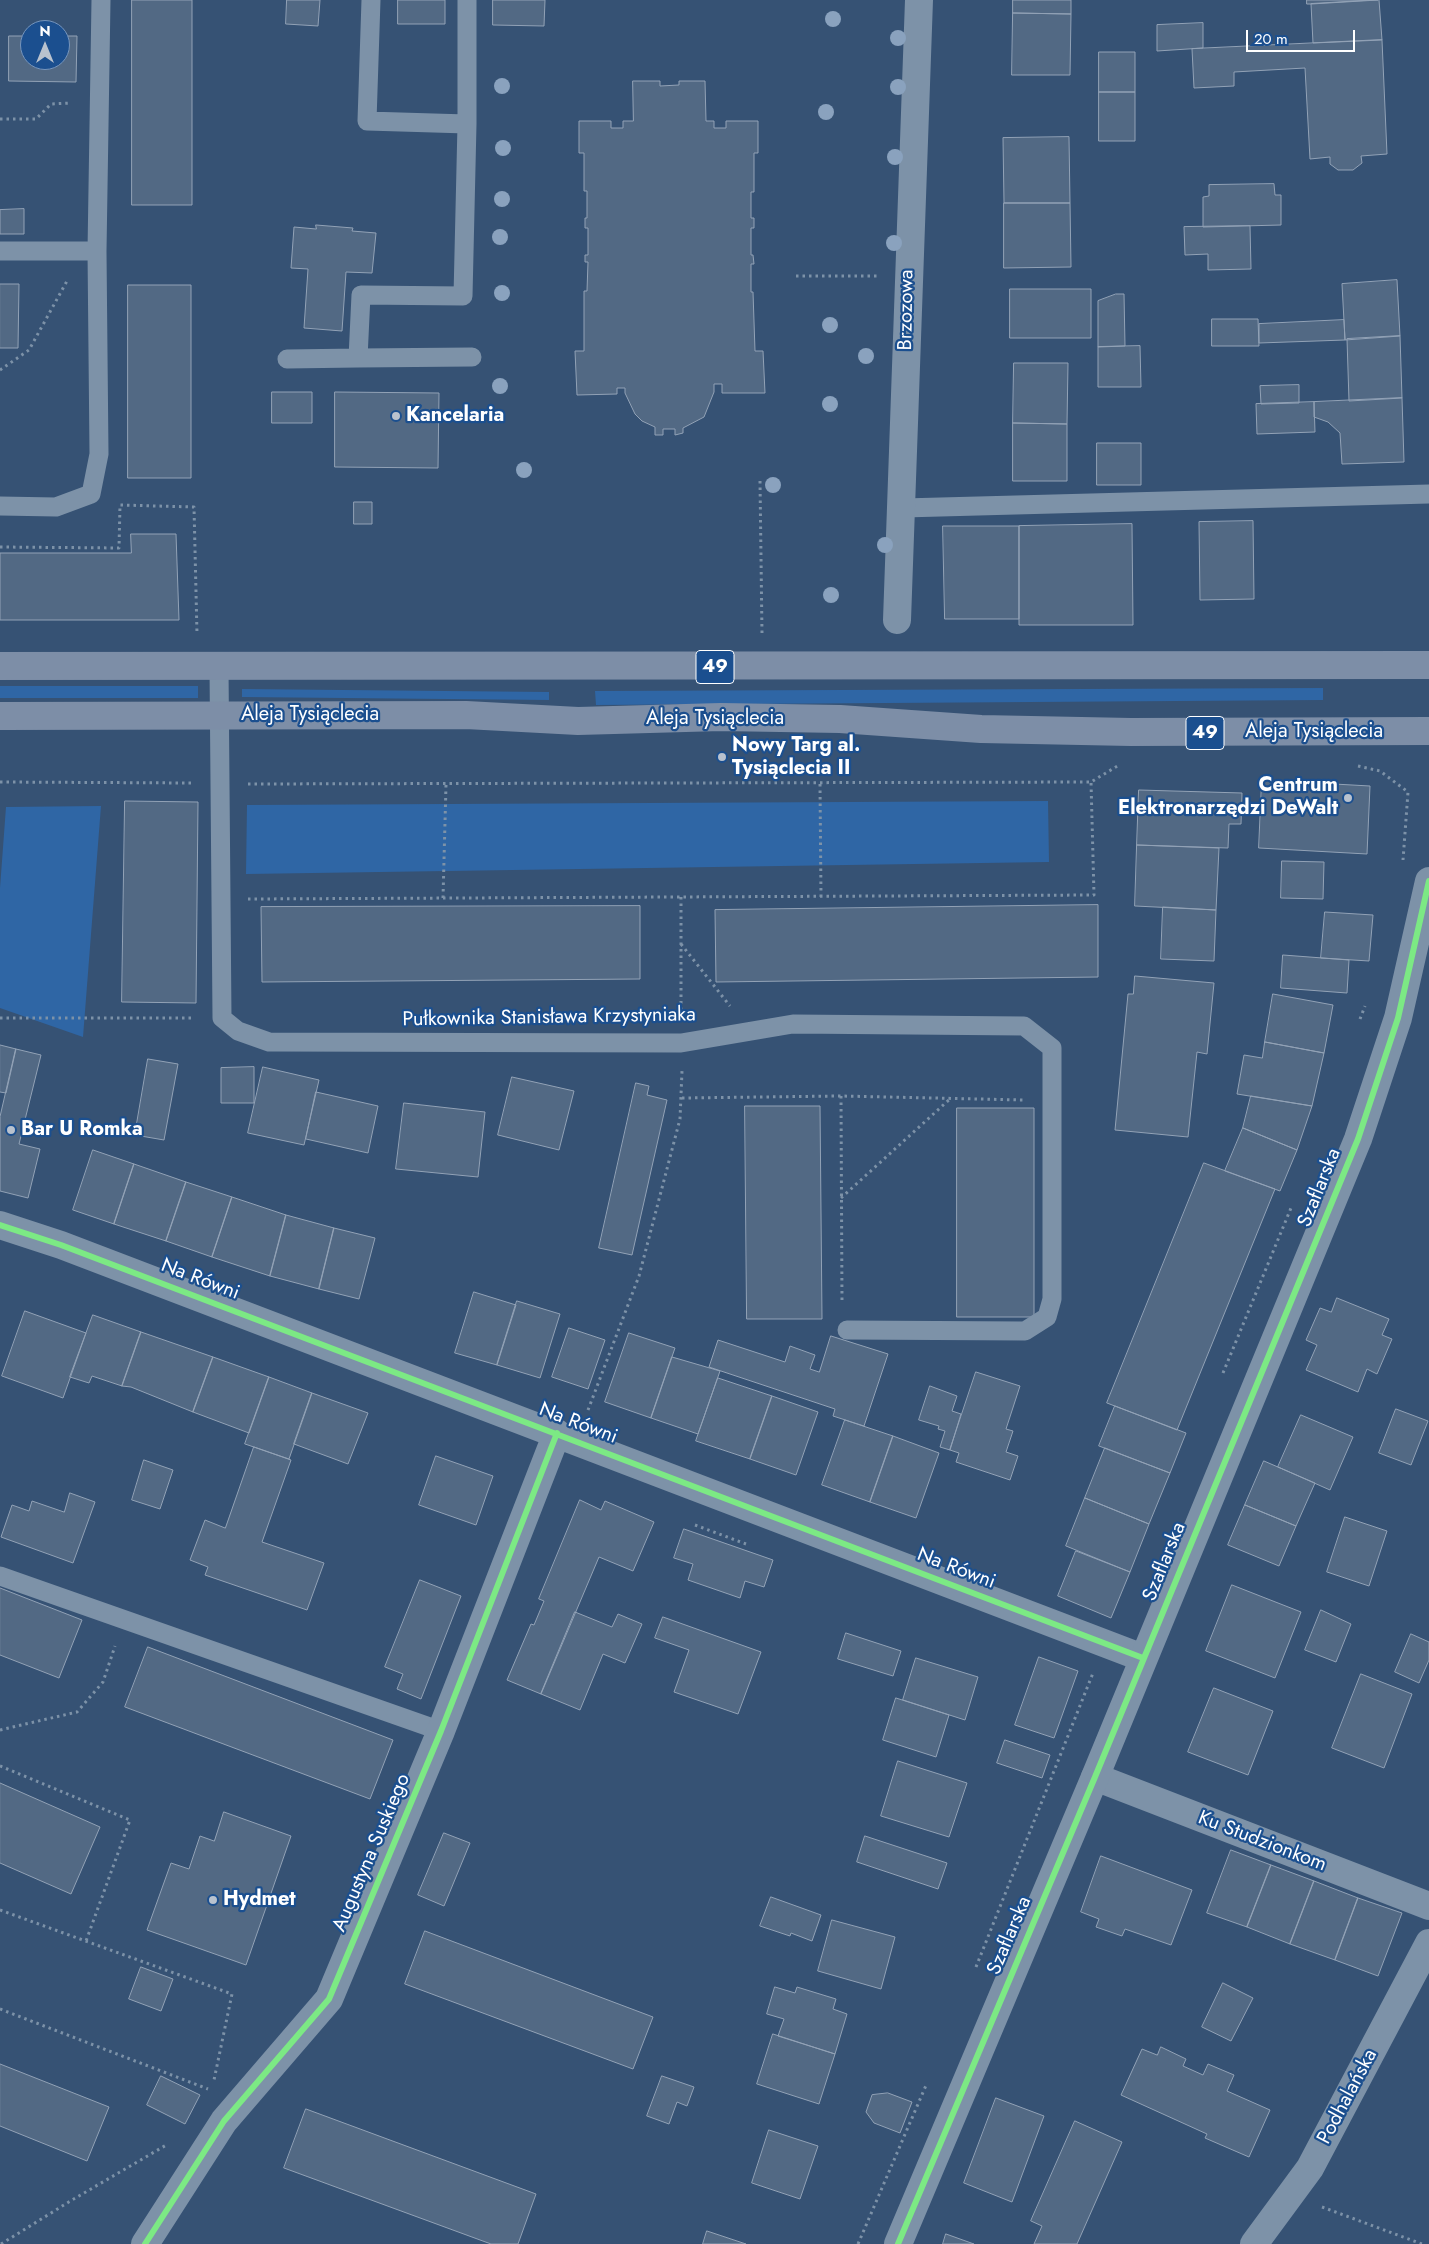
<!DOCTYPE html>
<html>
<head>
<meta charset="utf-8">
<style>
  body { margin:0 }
  #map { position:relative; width:1429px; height:2244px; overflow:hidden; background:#365274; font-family:Jost,sans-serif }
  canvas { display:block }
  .north { position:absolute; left:20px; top:20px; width:50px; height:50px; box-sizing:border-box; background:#1b4f8f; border:1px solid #7695bc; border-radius:50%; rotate:0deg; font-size:14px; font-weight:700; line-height:20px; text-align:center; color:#fff }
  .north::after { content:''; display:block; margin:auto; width:18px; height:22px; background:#b9c2ce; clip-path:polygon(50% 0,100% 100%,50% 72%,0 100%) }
  .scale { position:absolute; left:1246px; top:30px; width:109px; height:22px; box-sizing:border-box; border:2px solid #fff; border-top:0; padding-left:6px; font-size:15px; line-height:18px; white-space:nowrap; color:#fff; -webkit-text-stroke:4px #1b4f8f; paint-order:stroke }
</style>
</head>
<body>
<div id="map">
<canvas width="1429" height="2244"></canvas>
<div class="north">N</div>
<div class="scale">20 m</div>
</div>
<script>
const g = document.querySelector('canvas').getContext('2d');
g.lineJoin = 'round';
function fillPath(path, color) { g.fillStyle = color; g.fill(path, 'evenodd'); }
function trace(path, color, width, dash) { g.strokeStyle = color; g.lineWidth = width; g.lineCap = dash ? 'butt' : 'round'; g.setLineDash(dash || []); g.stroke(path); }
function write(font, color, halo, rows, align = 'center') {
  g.font = font + ' Jost,sans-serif'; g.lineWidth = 4.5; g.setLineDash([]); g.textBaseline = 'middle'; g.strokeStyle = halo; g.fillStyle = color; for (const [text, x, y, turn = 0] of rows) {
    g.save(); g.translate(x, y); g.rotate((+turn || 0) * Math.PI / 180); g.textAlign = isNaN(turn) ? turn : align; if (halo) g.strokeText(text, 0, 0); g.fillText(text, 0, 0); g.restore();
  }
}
fillPath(new Path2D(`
  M0 686H198V698H0Z
  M1323 688V700L596 705 595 691Z
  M242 689 549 692V700L242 697Z
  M1048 801 1049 862 246 874 247 805Z
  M101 806 83 1037 0 1008V888L6 807Z`), '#2f66a5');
const building = new Path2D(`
  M132 0H192V205H132Z
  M287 0H320L318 26 286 24Z
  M398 0H445V24H398Z
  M493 0H545L544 26 493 25Z
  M1013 0H1071V14L1013 13Z
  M1307 0H1378L1311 4H1307Z
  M1379 0 1382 40 1313 43 1311 4Z
  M1013 13 1071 14 1070 75H1012Z
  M1203 23V48L1157 51V25Z
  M9 36H30V60H60V36H77L76 82 9 81Z
  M1382 40 1387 154 1361 156 1362 163 1353 170H1338L1330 164V157L1310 159 1305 68 1234 72V86L1194 88 1192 49Z
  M1099 52H1135V92H1099Z
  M633 81H660V86L679 85V81H705L706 121H714V128H726V121H758V153H754V192H751V218H754V228H751V255H753L754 264H751V292H753L755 351H763L765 393H722V384H714V392L704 417 683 428V433L675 435V429H663V435H655V427L642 421 635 414 625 393V388H617V394L577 395 575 351H584V291H587L588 262H585V255H588V228H585V218H587V191H584V153H579V121H611V128H623V121H633Z
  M1099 92H1135V141H1099Z
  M1069 137 1070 203H1004L1003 138Z
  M1274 184 1275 195H1281V225L1203 227V197L1209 196V185Z
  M1004 203H1070L1071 267 1004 268Z
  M24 209V234H0V210Z
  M316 225 353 228 352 231 376 233 372 273 346 272 342 331 304 328 308 269 291 268 294 227 316 229Z
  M1250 226 1251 269 1208 270V254L1185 255 1184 227Z
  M1397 280 1400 336 1345 340 1342 284Z
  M0 284H19L18 348H0Z
  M128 285H191V478H128Z
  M1010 289H1091V338H1010Z
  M1116 294H1124L1125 346 1098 347V301Z
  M1212 319H1258L1259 346H1212Z
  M1344 320 1345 340 1259 343V324Z
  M1400 336 1402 398 1349 401 1347 339Z
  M1140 346 1141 387H1098V347Z
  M1014 363H1068L1067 424 1013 423Z
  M1299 385V403L1261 404 1260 386Z
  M272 392H312V423H272Z
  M335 392 439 393 438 468 335 467Z
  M1402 398 1404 462 1342 464 1340 433 1328 422 1314 417V402Z
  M1314 402 1315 432 1257 434 1256 404Z
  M1013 423 1067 424V481H1013Z
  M1097 443H1141V485H1097Z
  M354 502H372V524H354Z
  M1253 521 1254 599 1200 600 1199 522Z
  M1132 524 1133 625H1019V526Z
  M943 526H1019V619H945Z
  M131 534H176L179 620H0V553H131Z
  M1262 780 1370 786 1367 854 1259 848Z
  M1139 790 1242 793 1241 824H1229L1228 848 1137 845Z
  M125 801 198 802 196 1003 122 1002Z
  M1137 845 1219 848 1216 910 1135 906Z
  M1282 861 1324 862 1323 899 1281 898Z
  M1098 905V977L716 982 715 910Z
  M640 906V979L262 982 261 907Z
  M1163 907 1216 910 1214 961 1161 959Z
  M1325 912 1373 915 1369 961 1321 958Z
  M1283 955 1349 960 1347 993 1281 988Z
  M1135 976 1214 983 1207 1054 1197 1052 1188 1137 1115 1130 1128 994H1133Z
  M1273 994 1333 1005 1324 1053 1265 1042Z
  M1265 1042 1324 1053 1312 1106 1237 1094 1244 1055 1262 1058Z
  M0 1045 16 1049 6 1093 0 1092Z
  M16 1049 41 1055 19 1144 40 1149 28 1198 0 1191V1117Z
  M148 1059 178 1064 164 1140 135 1135Z
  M254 1067V1103H221V1068Z
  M263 1067 319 1080 304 1145 248 1133Z
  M512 1077 574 1091 559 1150 498 1135Z
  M636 1083 649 1086 647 1095 667 1100 632 1255 599 1248Z
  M316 1092 378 1106 368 1153 306 1139Z
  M1251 1096 1312 1106 1297 1150 1243 1128Z
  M404 1103 485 1112 478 1177 396 1169Z
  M745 1106H820L822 1319H747Z
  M957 1108H1034V1317H957Z
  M1243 1128 1297 1150 1280 1191 1225 1171Z
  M93 1150 134 1164 114 1224 73 1210Z
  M1204 1163 1275 1189 1177 1430 1107 1403Z
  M134 1164 186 1182 166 1241 114 1224Z
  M186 1182 232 1197 212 1257 166 1241Z
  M232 1197 286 1215 270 1276 212 1257Z
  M286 1215 334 1228 319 1289 270 1276Z
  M334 1228 375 1238 359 1299 319 1289Z
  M474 1292 516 1305 497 1365 455 1353Z
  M1337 1298 1389 1319 1382 1335 1392 1339 1377 1374 1367 1369 1358 1392 1306 1370 1317 1345 1306 1340 1320 1308 1331 1312Z
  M517 1301 560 1314 540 1378 497 1365Z
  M25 1311 86 1333 63 1398 2 1376Z
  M93 1315 141 1332 122 1386 92 1376 89 1383 70 1377Z
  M569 1328 605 1340 588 1389 552 1377Z
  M141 1332 213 1357 193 1412 131 1387 122 1386Z
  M629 1333 675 1348 651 1418 605 1402Z
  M831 1336 888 1354 864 1426 833 1416 835 1409 709 1367 718 1340 785 1362 790 1346 815 1355 810 1369 819 1372Z
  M213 1357 269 1377 249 1433 193 1412Z
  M672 1357 720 1371 698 1434 651 1418Z
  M976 1372 1020 1386 1006 1429 1013 1431 1006 1452 1018 1456 1010 1480 956 1462 959 1453 950 1450Z
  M269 1377 312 1393 289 1459 245 1444Z
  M718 1378 772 1396 750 1459 696 1441Z
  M930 1386 957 1396 952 1411 961 1414 950 1450 940 1447 945 1431 938 1429 939 1426 919 1420Z
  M312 1393 368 1413 348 1464 294 1444Z
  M772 1396 818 1412 796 1475 750 1459Z
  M1115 1406 1186 1433 1170 1473 1099 1446Z
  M1396 1409 1428 1421 1411 1465 1379 1453Z
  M1301 1415 1353 1437 1330 1490 1278 1467Z
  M845 1420 893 1436 870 1502 822 1485Z
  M893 1436 939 1453 916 1518 870 1502Z
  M254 1447 291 1460 262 1542 324 1563 307 1610 205 1575 208 1567 190 1560 205 1520 225 1528Z
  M1105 1448 1170 1473 1149 1524 1085 1498Z
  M436 1456 493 1476 476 1525 419 1505Z
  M144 1460 173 1470 160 1509 132 1500Z
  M1264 1461 1315 1483 1296 1526 1245 1505Z
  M70 1493 95 1502 73 1563 1 1537 12 1505 29 1511 32 1501 64 1512Z
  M1085 1498 1149 1524 1130 1572 1066 1546Z
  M580 1500 601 1510 605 1501 654 1522 633 1571 599 1557 541 1694 507 1680 531 1624 534 1625 544 1601 539 1599Z
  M1245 1505 1296 1526 1279 1566 1228 1545Z
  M1345 1517 1387 1531 1369 1586 1327 1572Z
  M684 1529 773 1560 764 1587 745 1581 740 1598 688 1580 693 1564 674 1558Z
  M1076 1551 1130 1572 1111 1618 1058 1596Z
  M420 1580 461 1596 421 1699 397 1689 403 1674 385 1667Z
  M1232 1585 1301 1612 1275 1678 1206 1651Z
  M0 1588 82 1620 59 1678 0 1655Z
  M1321 1610 1351 1624 1336 1662 1305 1650Z
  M575 1612 612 1627 618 1614 642 1624 625 1663 603 1654 580 1710 541 1694Z
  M663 1617 761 1652 738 1714 674 1692 689 1650 655 1638Z
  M846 1633 901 1651 893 1676 838 1659Z
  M1411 1634 1429 1642V1660L1419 1683 1395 1672Z
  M148 1647 393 1740 370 1799 125 1707Z
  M1039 1657 1078 1671 1054 1738 1015 1725Z
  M916 1658 978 1677 965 1720 903 1700Z
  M1361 1674 1412 1694 1384 1768 1332 1748Z
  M1214 1688 1273 1711 1248 1775 1188 1752Z
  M896 1698 949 1715 936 1757 883 1740Z
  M1005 1740 1050 1755 1042 1778 997 1763Z
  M898 1761 967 1783 949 1837 881 1816Z
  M0 1783 100 1827 71 1894 0 1863Z
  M224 1812 291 1836 246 1965 147 1930 171 1863 189 1869 200 1836 214 1841Z
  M444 1833 470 1843 444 1906 418 1895Z
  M865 1836 947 1863 938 1889 857 1862Z
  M1231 1850 1271 1865 1247 1927 1207 1913Z
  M1101 1856 1192 1890 1171 1945 1125 1929 1122 1936 1096 1927 1099 1919 1081 1912Z
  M1271 1865 1314 1881 1290 1944 1247 1927Z
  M1314 1881 1358 1898 1335 1960 1290 1944Z
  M771 1897 821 1915 812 1941 791 1933 790 1936 760 1926Z
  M1358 1898 1402 1913 1378 1976 1335 1960Z
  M832 1920 895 1937 881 1989 818 1971Z
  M425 1931 653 2017 633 2069 405 1984Z
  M141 1967 173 1979 161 2011 129 1999Z
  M1223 1983 1253 1998 1231 2041 1202 2027Z
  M775 1987 795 1993 797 1987 836 1999 833 2009 847 2014 835 2054 778 2036 784 2019 767 2014Z
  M773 2034 835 2054 819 2104 757 2084Z
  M1161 2047 1186 2059 1183 2066 1203 2075 1208 2064 1234 2075 1227 2091 1270 2110 1249 2157 1205 2138 1207 2134 1121 2095 1142 2049 1157 2055Z
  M0 2064 109 2107 87 2161 0 2126Z
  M161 2076 200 2095 185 2124 147 2105Z
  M662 2076 694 2087 687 2106 677 2102 669 2124 647 2116Z
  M888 2093 912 2102 900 2133 874 2123 866 2112 872 2095Z
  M996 2098 1044 2116 1012 2202 964 2183Z
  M306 2109 536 2194 518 2244H491L284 2168Z
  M1075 2121 1122 2142 1077 2244H1034L1042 2226 1031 2221Z
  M769 2130 818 2146 800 2199 752 2183Z
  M707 2231 746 2244H703Z
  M946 2234 974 2244H943Z`);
fillPath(building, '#526984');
trace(building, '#92a2b6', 1);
trace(new Path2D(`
  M0 119H36L51 104 71 103
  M796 276H878
  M0 370 29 350 67 281
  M760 481 762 634
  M0 547 119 548 120 505 194 507 197 634
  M1358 766 1380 771 1408 792 1403 860
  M0 782 192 783
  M248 784 1091 782 1119 765
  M820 784 821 897
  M681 897V1015
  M443 898 446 785
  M248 899 1094 895 1091 782
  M681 944 730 1006
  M0 1018H194
  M1360 1019 1365 1006
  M841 1096 842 1303
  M682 1098 841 1096 1024 1100
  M841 1198 951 1098
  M1223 1373 1291 1208
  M588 1410 639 1276 680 1119 682 1071
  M695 1525 746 1544
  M0 1730 77 1712 103 1682 115 1646
  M0 1766 130 1820 86 1941
  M0 1910 232 1994 214 2080
  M976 1967 1093 1673
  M0 2009 208 2089
  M1322 2207 1422 2244
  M1 2244 72 2200 168 2144
  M858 2244 927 2083`), '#7d92a8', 3, [2.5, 4]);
trace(new Path2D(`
  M371 0 367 121 467 124V0
  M467 124 463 296 361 295 358 358 472 357
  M0 251H97
  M287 359 358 358
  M0 506 56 507 91 494 99 454 97 251 101 0
  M903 508 1429 494
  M219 667 222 1018 238 1031 269 1042 681 1043 793 1024 1024 1026 1052 1048V1299L1047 1317 1025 1331 847 1330
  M0 1576 441 1731`), '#7d92a8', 19);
trace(new Path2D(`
  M897 620 919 0
  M0 1225 61 1245 1143 1658
  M1095 1777 1429 1906
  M145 2244 224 2121 329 1999 441 1731 557 1433
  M1254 2244 1310 2168 1429 1943`), '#7d92a8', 28);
trace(new Path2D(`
  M898 2244 1095 1777 1358 1139 1398 1018 1429 881`), '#7d92a8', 28);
trace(new Path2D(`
  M0 666 1429 665
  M0 716 466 715 578 721 721 717 840 719 981 729 1131 732 1429 731`), '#7d8ea7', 28);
trace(new Path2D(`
  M0 1225 61 1245 1143 1658
  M145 2244 224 2121 329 1999 441 1731 557 1433
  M898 2244 1095 1777 1358 1139 1398 1018 1429 881`), '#7ce984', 6);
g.fillStyle = '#8aa2be';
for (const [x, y] of [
  [833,19],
  [898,38],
  [502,86],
  [898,87],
  [826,112],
  [503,148],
  [895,157],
  [502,199],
  [500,237],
  [894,243],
  [502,293],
  [830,325],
  [866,356],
  [500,386],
  [830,404],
  [524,470],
  [773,485],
  [885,545],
  [831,595]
]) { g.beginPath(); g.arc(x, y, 8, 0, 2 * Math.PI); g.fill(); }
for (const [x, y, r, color] of [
  [396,416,5,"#b9c2ce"],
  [722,757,5,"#b9c2ce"],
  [1348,798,5,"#b9c2ce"],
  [11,1130,5,"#b9c2ce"],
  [213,1900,5,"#b9c2ce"]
]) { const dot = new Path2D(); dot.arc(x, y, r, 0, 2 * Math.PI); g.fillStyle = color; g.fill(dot); trace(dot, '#1b4f8f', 2); }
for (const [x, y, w] of [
  [715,667,38],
  [1205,733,38]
]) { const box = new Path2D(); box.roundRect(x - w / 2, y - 16.5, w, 33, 4); g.fillStyle = '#1b4f8f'; g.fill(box); trace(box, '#fff', 1); }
write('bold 19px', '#fff', null, [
  ["49",715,667],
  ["49",1205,733]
]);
write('20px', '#fff', '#1b4f8f', [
  ["Brzozowa",907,310,-89],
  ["Aleja Tysiąclecia",310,715],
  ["Aleja Tysiąclecia",715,719],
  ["Aleja Tysiąclecia",1314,732],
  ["Pułkownika Stanisława Krzystyniaka",549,1018,-1],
  ["Szaflarska",1320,1188,-68],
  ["Na Równi",200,1280,21],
  ["Na Równi",578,1424,21],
  ["Szaflarska",1165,1562,-68],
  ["Na Równi",956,1569,21],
  ["Ku Studzionkom",1262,1842,21],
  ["Augustyna Suskiego",372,1853,-67],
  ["Szaflarska",1010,1936,-67],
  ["Podhalańska",1348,2097,-62]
]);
write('bold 20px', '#fff', '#1b4f8f', [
  ["Kancelaria",406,416],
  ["Nowy Targ al.",732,746],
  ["Tysiąclecia II",732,769],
  ["Centrum",1338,786,"right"],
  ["Elektronarzędzi DeWalt",1338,809,"right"],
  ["Bar U Romka",21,1130],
  ["Hydmet",223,1900]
], 'left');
</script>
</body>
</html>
